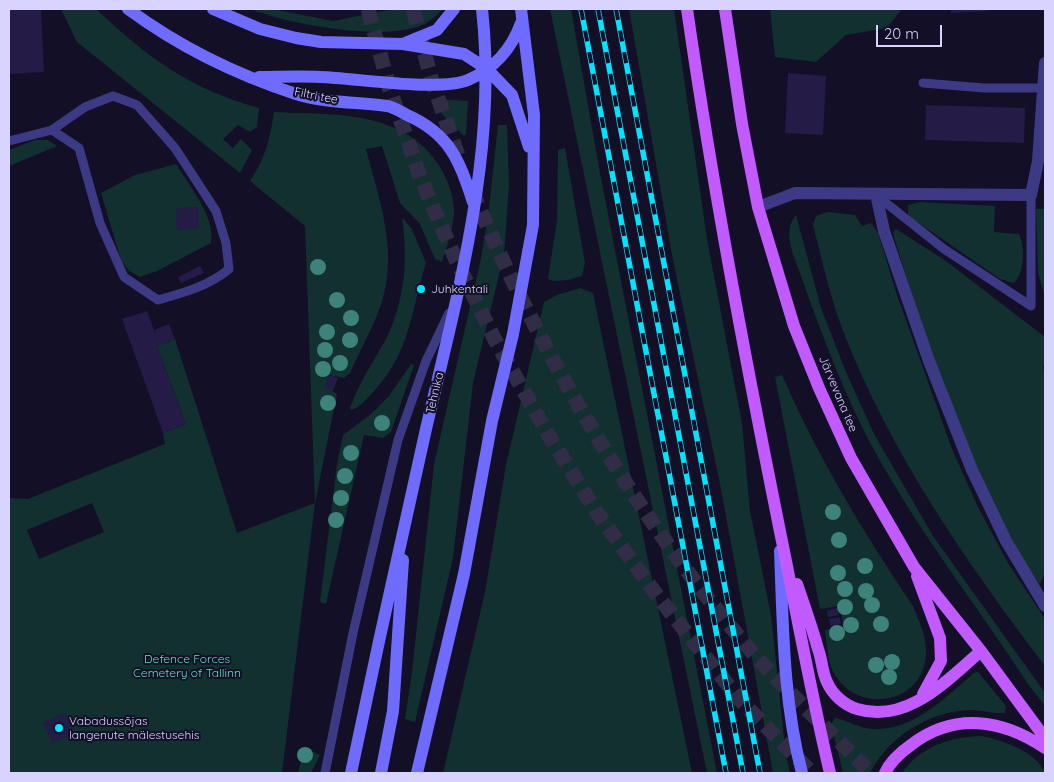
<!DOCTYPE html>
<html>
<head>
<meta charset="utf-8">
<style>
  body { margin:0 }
  #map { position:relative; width:1054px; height:782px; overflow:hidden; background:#130f26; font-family:Quicksand,sans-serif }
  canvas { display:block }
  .frame { position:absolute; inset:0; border:10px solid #d9d4ff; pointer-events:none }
  .scale { position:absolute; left:876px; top:25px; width:66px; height:22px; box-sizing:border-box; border:2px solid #d9d4ff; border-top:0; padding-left:6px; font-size:15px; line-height:18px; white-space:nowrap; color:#d9d4ff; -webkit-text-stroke:4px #130f26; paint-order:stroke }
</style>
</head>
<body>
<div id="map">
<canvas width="1054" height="782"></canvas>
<div class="frame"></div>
<div class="scale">20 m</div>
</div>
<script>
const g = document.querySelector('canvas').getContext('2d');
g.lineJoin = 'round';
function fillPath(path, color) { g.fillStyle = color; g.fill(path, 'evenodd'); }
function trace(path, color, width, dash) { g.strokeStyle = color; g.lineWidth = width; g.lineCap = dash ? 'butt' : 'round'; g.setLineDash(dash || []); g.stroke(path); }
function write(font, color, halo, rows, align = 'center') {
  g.font = font + ' Quicksand,sans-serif'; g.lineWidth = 4; g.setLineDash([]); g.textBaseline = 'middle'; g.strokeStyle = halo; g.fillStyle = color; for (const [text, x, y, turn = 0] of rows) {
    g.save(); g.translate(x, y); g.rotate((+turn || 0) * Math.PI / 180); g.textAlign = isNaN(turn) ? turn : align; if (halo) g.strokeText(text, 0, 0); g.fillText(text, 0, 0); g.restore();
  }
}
fillPath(new Path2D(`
  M61 9H96C147 57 190 89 259 108L257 127 250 132 238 125 223 139 233 148 241 139 252 150 240 173 77 42Z
  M250 9H272L333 21 393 9H443C437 15 431 21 422 25 384 42 288 24 250 9Z
  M550 9H571L600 173 717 773H707Z
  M629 9H674L707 239 742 423 750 511 771 615 786 756 790 773H773L721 489 672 255Z
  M770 9H902L887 28 846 35 816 62 775 57Z
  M436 99 468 101 466 134 464 136 434 106Z
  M274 112C333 115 404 109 440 167 448 180 453 194 454 210 454 227 447 246 442 262L435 259 420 224 400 203 382 146 366 149C380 202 400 256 379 310 371 332 359 352 350 373L344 378 329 375 325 387 337 394 315 503 282 773H9V498L28 499 165 444 163 433 186 424 157 346 175 339 237 533 315 503 305 226 250 181C265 159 270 139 274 112ZM92 503 104 532 39 559 27 530Z
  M498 125H507L509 186 504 254 473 383 453 558 415 722 405 719 412 672 434 464 480 263 488 217Z
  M35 140H48L57 146 9 166V150Z
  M565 148 585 263 582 276 568 280 554 281 548 279 557 220 558 150Z
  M176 164C189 185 216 218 211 243L157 271 140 277 129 271 121 260 101 193 135 175Z
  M920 202 995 206 994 232 1019 234C1025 246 1025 273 1014 283L1000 279 913 219 908 214V205Z
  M1036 209H1045V297L1038 273Z
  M828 212 855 215 862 226 871 223 878 233 897 295 952 449 978 507 1008 563 1045 619V666C966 562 891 454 843 331 830 297 822 260 813 225L816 216Z
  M796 215 821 308 846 372 874 434 933 536 1045 693V706L1028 684C974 601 911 522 865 433 836 375 815 315 793 254 789 241 786 227 796 215Z
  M402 217 412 229 426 263C411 310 411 350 375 390 368 397 360 408 351 410L350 408C359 382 374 361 387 337 405 299 408 259 402 217Z
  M896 229 946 261 1045 337V364L1043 366 1045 381V573L1040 584C1022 566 1001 521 991 498 952 413 921 326 894 237L893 232Z
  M580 288 593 293 692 773H443L485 592 506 465 544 302 557 295Z
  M411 364 414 365 391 432 383 438 364 435 326 604 320 602 337 464 343 435 371 414 389 396Z
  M782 375C819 459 862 530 913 606 919 621 927 637 926 654 924 704 859 715 835 675 827 663 827 643 825 630L844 626 839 606 820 609 775 377Z
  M978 672 1006 706 1005 713C994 714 982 710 970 710 930 711 888 737 870 773H843L831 724 835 718C848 720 858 728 872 729 914 731 944 698 974 673Z
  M982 736C1004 741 1036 751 1045 773H902C920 746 951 737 982 736Z
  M304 748 320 755 311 773H298Z`), '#12302f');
fillPath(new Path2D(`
  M9 9H41L44 72 9 74Z
  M951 9H989V11L951 13Z
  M788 73 826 76 823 135 785 133Z
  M926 105 1025 108 1024 143 925 140Z
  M198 207 199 229 177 230 176 208Z
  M200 266 204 273 181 283 178 277Z
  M147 311 154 330 169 324 175 339 157 346 186 424 163 433 122 319Z
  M329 375 338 378 333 391 325 388Z
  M838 608 839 615 828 617 827 610Z
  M840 617 841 624 830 626 829 619Z
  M64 713 74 733 53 743 43 723Z`), '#241b47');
trace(new Path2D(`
  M368 9 389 87 421 179 456 260 495 340 549 436 598 514 656 594 739 699 812 773
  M413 9 431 78 460 161
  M472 191C542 356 635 516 752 652 789 694 832 733 871 773`), '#312d47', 15, [15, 8]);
trace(new Path2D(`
  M923 83 984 88H1043
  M9 141 52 130 85 107 113 96 137 105 175 148 216 211 226 243 229 269C209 286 183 293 158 300L124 277 100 223 79 148 52 130
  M876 195 944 249 1031 306V195
  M325 773 353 633 398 440 426 361 449 313`), '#3d3a85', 9);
trace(new Path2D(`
  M876 194 884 231 929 361 972 470 1006 541 1045 606
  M758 207 795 193 1031 195 1038 161 1045 63`), '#3d3a85', 12);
trace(new Path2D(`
  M128 9C181 48 234 74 296 94 325 103 357 102 387 106 394 107 401 112 407 115 450 134 459 160 473 202
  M213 9 260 29 296 38 321 42 403 44 464 54 487 69 512 95 529 147
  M405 43 437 30 454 9
  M259 77C279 77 300 76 320 77 355 78 439 92 468 80 494 69 512 48 521 23
  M780 551C783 625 783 701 802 773
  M351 773C375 658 400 544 426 429 458 292 498 151 482 9
  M381 773 393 711 403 560
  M417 773 464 574 492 421 513 334 533 225 534 115 521 9`), '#6f6bff', 12);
trace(new Path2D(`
  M687 9C714 197 750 384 788 571 801 638 814 706 830 773
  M725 9 742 124 758 207 794 326 819 388 851 458 914 567 981 651 1045 738
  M917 576 940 638 941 661 923 694
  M797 584C804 605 812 627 818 649 822 659 822 672 827 682 832 694 844 705 857 709 907 724 946 681 981 651
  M885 773C890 762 901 752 911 745 954 712 1002 719 1045 748`), '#c25bff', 12);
const rail = new Path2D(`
  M581 9 726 773
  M598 9 743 773
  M616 9 760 773`);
trace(rail, '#00e5ff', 5.5);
trace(rail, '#130f26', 4, [11]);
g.fillStyle = '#3d827b';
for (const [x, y] of [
  [318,267],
  [337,300],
  [351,318],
  [327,332],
  [350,340],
  [325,350],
  [340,363],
  [323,369],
  [328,403],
  [382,423],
  [351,453],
  [345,476],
  [341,498],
  [833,512],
  [336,520],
  [839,540],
  [865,566],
  [838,573],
  [845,589],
  [866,591],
  [872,605],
  [845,607],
  [881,624],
  [851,625],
  [837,633],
  [892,662],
  [876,665],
  [889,677],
  [305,755]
]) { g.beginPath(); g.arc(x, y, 8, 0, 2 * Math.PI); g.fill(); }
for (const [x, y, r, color] of [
  [421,289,5,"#00e5ff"],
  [59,728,5,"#00e5ff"]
]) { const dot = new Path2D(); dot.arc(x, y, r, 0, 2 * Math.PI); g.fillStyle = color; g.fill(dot); trace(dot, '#130f26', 2); }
write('12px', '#d9d4ff', '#130f26', [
  ["Filtri tee",316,96,11],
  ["Tehnika",435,393,-77],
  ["Järvevana tee",838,394,67]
]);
write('12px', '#d9d4ff', '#130f26', [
  ["Juhkentali",431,289],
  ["Vabadussõjas",69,721],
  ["langenute mälestusehis",69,735]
], 'left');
write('12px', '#5fe0c0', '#130f26', [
  ["Defence Forces",187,659],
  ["Cemetery of Tallinn",187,673]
]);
</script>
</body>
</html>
